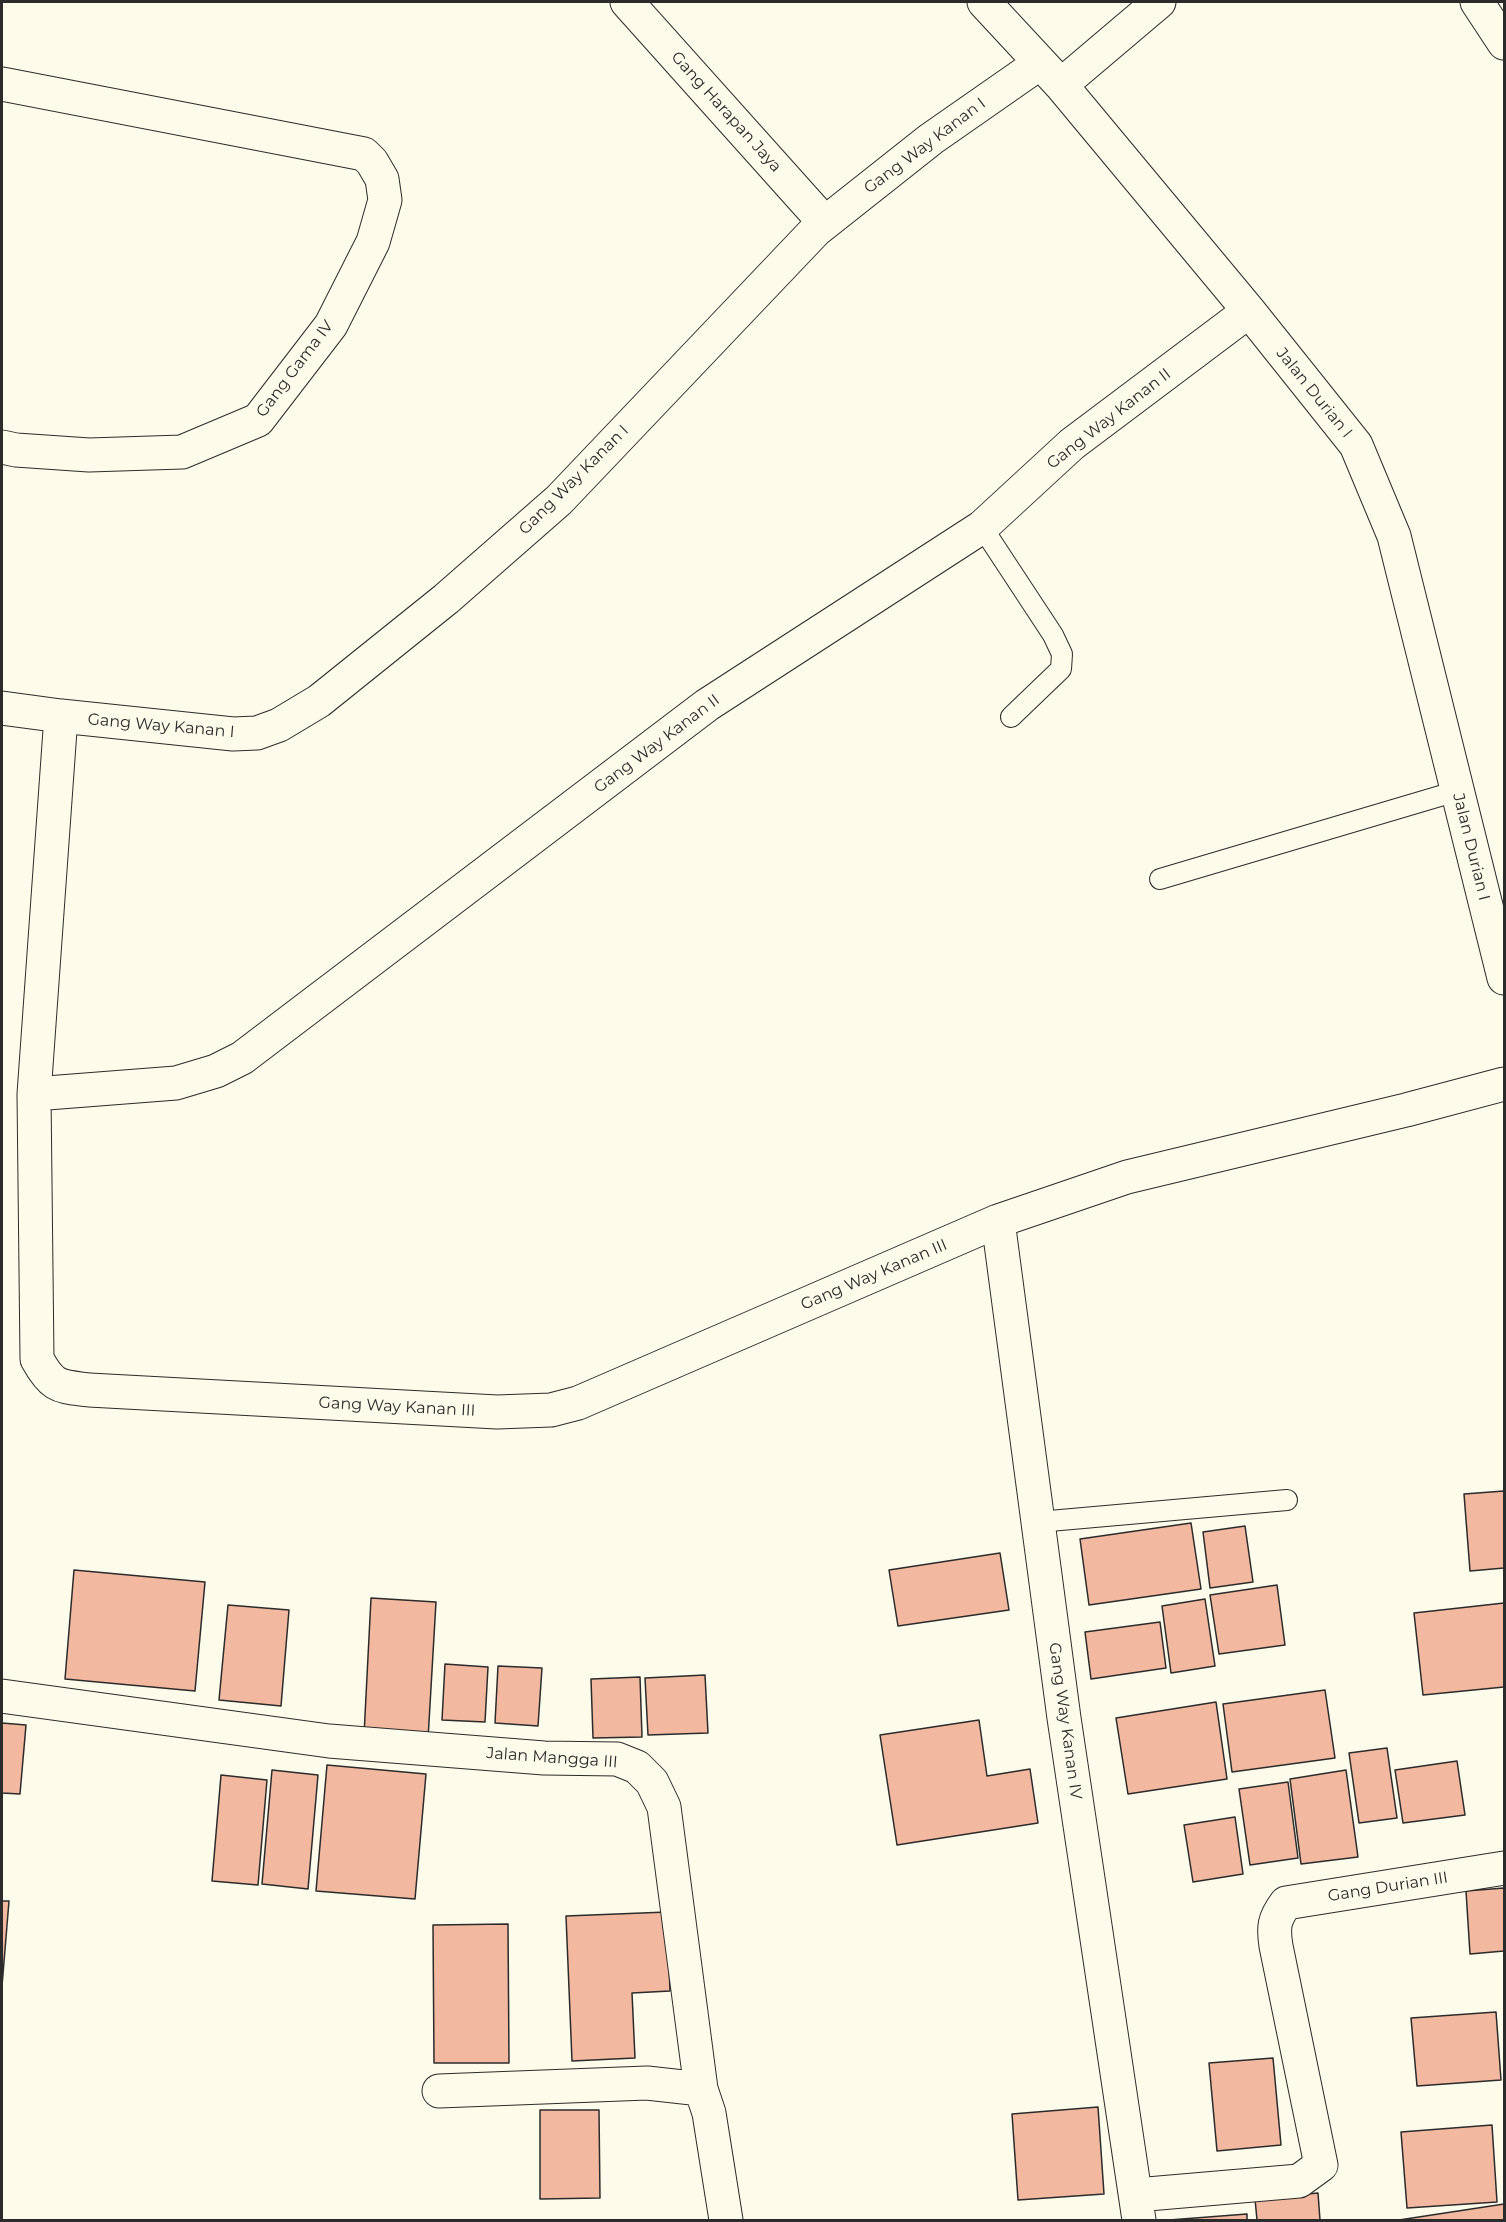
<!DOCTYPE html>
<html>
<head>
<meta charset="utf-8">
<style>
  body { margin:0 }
  #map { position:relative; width:1506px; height:2222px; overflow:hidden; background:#fdfbea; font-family:Montserrat,sans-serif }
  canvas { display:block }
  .frame { position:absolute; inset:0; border:3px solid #2b2b2b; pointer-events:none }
</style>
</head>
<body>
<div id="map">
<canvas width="1506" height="2222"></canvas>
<div class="frame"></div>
</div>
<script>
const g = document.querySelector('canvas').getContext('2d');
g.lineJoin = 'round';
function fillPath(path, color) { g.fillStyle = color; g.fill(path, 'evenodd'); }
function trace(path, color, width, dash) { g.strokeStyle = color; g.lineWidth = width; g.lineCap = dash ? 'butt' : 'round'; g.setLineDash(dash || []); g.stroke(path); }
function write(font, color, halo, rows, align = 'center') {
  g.font = font + ' Montserrat,sans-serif'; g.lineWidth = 4.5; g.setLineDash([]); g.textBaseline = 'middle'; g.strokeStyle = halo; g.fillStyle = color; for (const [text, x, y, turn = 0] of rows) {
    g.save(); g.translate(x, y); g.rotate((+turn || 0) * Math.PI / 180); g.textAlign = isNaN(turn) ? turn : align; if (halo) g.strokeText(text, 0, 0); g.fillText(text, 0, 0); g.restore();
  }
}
const building = new Path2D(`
  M1504 1491V1568L1470 1571 1464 1494Z
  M1191 1523 1201 1589 1089 1605 1080 1539Z
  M1245 1526 1253 1582 1210 1588 1203 1532Z
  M1000 1553 1009 1610 898 1626 889 1570Z
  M74 1570 205 1582 195 1691 65 1679Z
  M1277 1585 1285 1645 1219 1654 1210 1595Z
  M371 1598 436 1602 428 1739 364 1735Z
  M1205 1599 1215 1666 1171 1673 1162 1606Z
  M1504 1603V1687L1423 1695 1414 1613Z
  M228 1605 289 1610 281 1706 219 1700Z
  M1160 1622 1166 1668 1091 1679 1085 1632Z
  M445 1664 488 1667 485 1722 442 1720Z
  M498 1666 542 1668 538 1726 495 1723Z
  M705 1675 708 1733 648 1735 645 1678Z
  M640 1677 642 1737 593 1738 591 1679Z
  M1325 1690 1335 1758 1232 1772 1223 1704Z
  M1216 1702 1227 1779 1128 1794 1116 1718Z
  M979 1720 987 1776 1030 1769 1038 1823 897 1845 880 1735Z
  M2 1723 26 1725 20 1794 2 1793Z
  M1387 1748 1397 1818 1359 1823 1349 1753Z
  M1457 1761 1465 1815 1403 1823 1395 1770Z
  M327 1765 426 1774 415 1899 316 1891Z
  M272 1770 318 1775 308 1889 262 1884Z
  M1346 1770 1358 1857 1301 1864 1290 1779Z
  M221 1775 267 1780 258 1885 212 1881Z
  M1288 1782 1298 1858 1250 1865 1239 1789Z
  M1235 1817 1243 1874 1193 1882 1184 1825Z
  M1504 1888V1951L1470 1954 1466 1891Z
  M2 1901H9L2 1986Z
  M667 1912 670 1991 632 1993 635 2058 572 2061 566 1916Z
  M508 1924 509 2063H434L433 1925Z
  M1496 2012 1501 2080 1417 2086 1411 2018Z
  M1273 2058 1281 2145 1217 2151 1209 2063Z
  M1098 2107 1104 2194 1018 2200 1012 2114Z
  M540 2110H599L600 2198 540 2199Z
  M1492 2125 1497 2202 1407 2208 1401 2132Z
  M1318 2193 1320 2220H1257L1255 2199Z
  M1504 2204V2220H1399Z
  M1247 2214V2220H1169Z`);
fillPath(building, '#f2b8a0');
trace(building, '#2b2b2b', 1.5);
const lane = new Path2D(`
  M982 527 1053 635 1062 654 1061 669 1011 717
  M1160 879 1457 791
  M1038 1522 1287 1500`);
const street = new Path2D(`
  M627 2 825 223
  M984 2 1061 85 1249 311 1356 445 1394 536 1504 978
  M1477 2 1504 43
  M2 84 364 154 372 162 382 179 385 200 373 242 331 325 258 420 182 452 89 455 16 450 2 447
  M1061 85 1159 2
  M2 708 61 716 233 734 257 733 279 725 319 701 446 599 559 500 816 230 931 139 1040 63
  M61 716 34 1094 37 1359C53 1388 59 1386 89 1390L497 1412 551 1410 578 1403 998 1221 1127 1177 1406 1110 1504 1084
  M34 1094 176 1083 216 1071 242 1058 707 705 982 527 1072 444 1249 311
  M998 1221 1064 1718 1139 2220
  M2 1696 329 1741 544 1758 617 1759 637 1767 652 1782 664 1807 701 2089 709 2113 726 2220
  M439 2091 647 2083 701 2089
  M1136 2195 1299 2181 1321 2165 1276 1946C1273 1927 1274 1919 1286 1903L1504 1868`);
trace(lane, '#2b2b2b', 22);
trace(street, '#2b2b2b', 35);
trace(lane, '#fdfbea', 20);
trace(street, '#fdfbea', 33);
write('16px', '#2b2b2b', '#fdfbea', [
  ["Gang Harapan Jaya",726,112,48],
  ["Gang Way Kanan I",925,146,-37],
  ["Gang Gama IV",295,369,-53],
  ["Jalan Durian I",1314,393,51],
  ["Gang Way Kanan II",1109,419,-38],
  ["Gang Way Kanan I",574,480,-45],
  ["Gang Way Kanan I",161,726,5],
  ["Gang Way Kanan II",657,744,-37],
  ["Jalan Durian I",1471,847,76],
  ["Gang Way Kanan III",874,1275,-23],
  ["Gang Way Kanan III",397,1407,3],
  ["Gang Way Kanan IV",1065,1721,82],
  ["Jalan Mangga III",552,1758,4],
  ["Gang Durian III",1388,1887,-9]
]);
</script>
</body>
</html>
